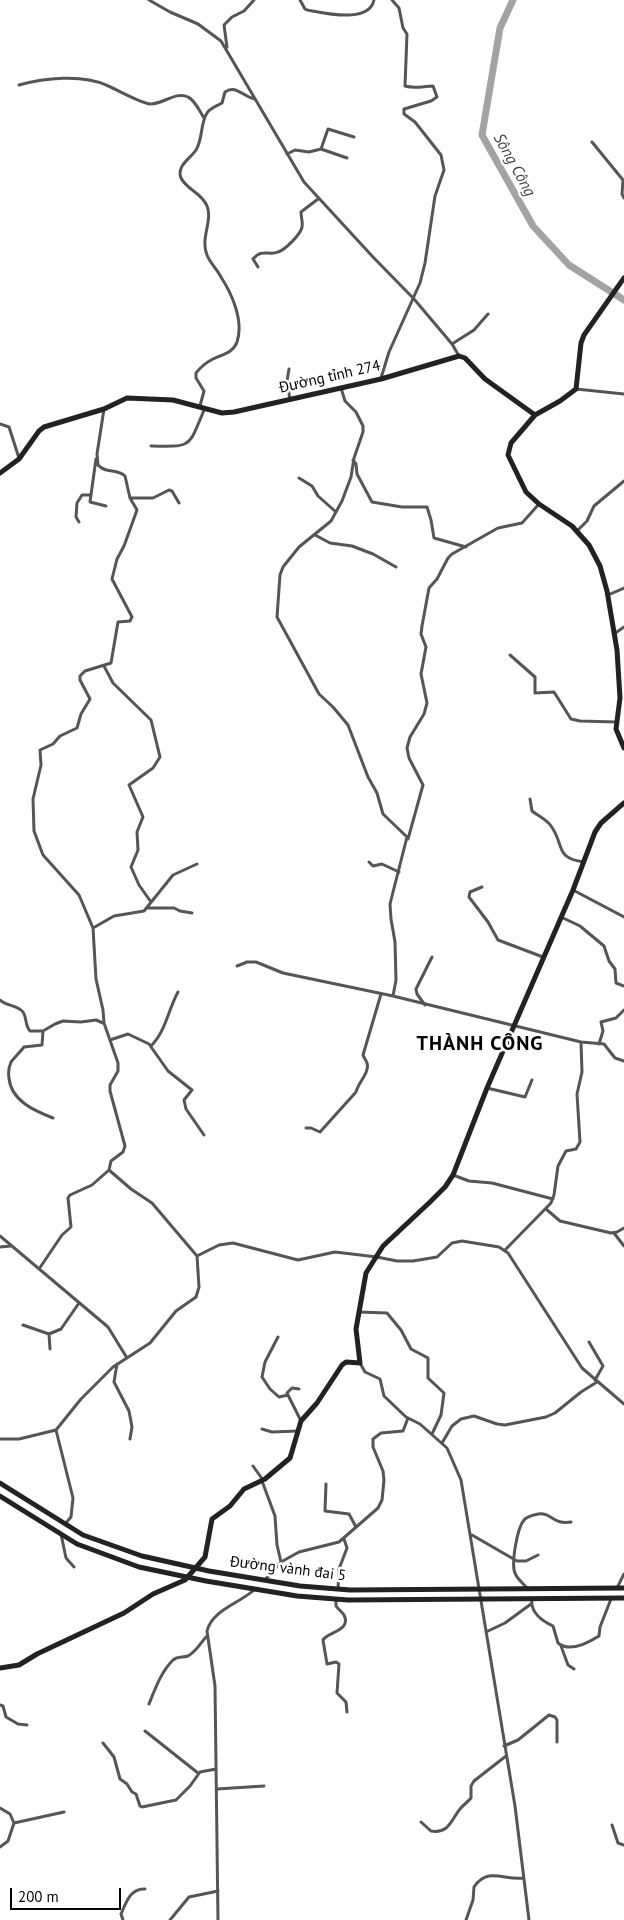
<!DOCTYPE html>
<html>
<head>
<meta charset="utf-8">
<style>
  body { margin:0 }
  #map { position:relative; width:624px; height:1920px; overflow:hidden; background:#fff; font-family:"PT Sans",sans-serif }
  canvas { display:block }
  .scale { position:absolute; left:10px; top:1888px; width:111px; height:22px; box-sizing:border-box; border:2px solid #000; border-top:0; padding-left:6px; font-size:15px; line-height:18px; white-space:nowrap; color:#000; -webkit-text-stroke:4px #fff; paint-order:stroke }
</style>
</head>
<body>
<div id="map">
<canvas width="624" height="1920"></canvas>
<div class="scale">200 m</div>
</div>
<script>
const g = document.querySelector('canvas').getContext('2d');
g.lineJoin = 'round';
function trace(path, color, width, dash) { g.strokeStyle = color; g.lineWidth = width; g.lineCap = dash ? 'butt' : 'round'; g.setLineDash(dash || []); g.stroke(path); }
function write(font, color, halo, rows, align = 'center') {
  g.font = font + ' "PT Sans",sans-serif'; g.lineWidth = 5; g.setLineDash([]); g.textBaseline = 'middle'; g.strokeStyle = halo; g.fillStyle = color; for (const [text, x, y, turn = 0] of rows) {
    g.save(); g.translate(x, y); g.rotate((+turn || 0) * Math.PI / 180); g.textAlign = isNaN(turn) ? turn : align; if (halo) g.strokeText(text, 0, 0); g.fillText(text, 0, 0); g.restore();
  }
}
trace(new Path2D(`
  M513 0 500 28 482 135 533 226 569 265 624 300`), '#a3a3a3', 7);
trace(new Path2D(`
  M149 0 170 12 198 24 221 41 304 182 373 257 414 299 452 344 459 356
  M300 0 305 9 307 10C324 13 369 24 374 0
  M227 47 224 25 232 17 244 11 254 0
  M19 85C44 78 82 74 106 85 116 89 142 104 151 104 163 104 176 91 188 97 195 100 200 112 204 118
  M592 142 623 180 622 194 624 198
  M321 149 328 129 354 137
  M287 154 295 150 309 152 321 149 347 158
  M258 267 253 259C262 248 269 256 278 252 285 250 301 234 302 227 303 222 301 217 301 212L318 199
  M452 344 474 330 488 314
  M289 369 287 381 290 400
  M381 378 389 352 420 283 425 263 435 196 444 170 441 155 415 122 404 114V109L431 101 437 97 433 86C424 86 415 89 405 86L407 34 403 28 399 8 392 0
  M341 388 345 401 356 412 363 426V432L354 458 351 477 342 501 331 521 299 547 283 567 280 575 277 617 319 694 333 707 348 725 368 777 377 793 383 814 407 837 390 904 391 919 395 942 396 980 393 996
  M576 389 624 394
  M200 406 204 391 196 378V373C200 368 207 362 213 359 223 354 233 353 237 342 244 321 232 294 221 277 217 269 210 263 207 255 200 238 213 221 207 206 202 193 187 190 181 178 176 166 191 158 196 150 203 139 200 124 207 113 210 108 217 106 222 103L225 92C236 84 243 97 255 99
  M0 424 9 427 19 458
  M151 446C194 447 188 447 205 408
  M96 459 90 502 106 506
  M353 460 356 464 357 474 372 502 402 507H427L431 520 434 538 466 547
  M299 478 312 486 318 496 336 512
  M130 498H153L169 490 172 491 179 503
  M79 522 76 517 77 503 82 495H91
  M577 531 587 521 594 506 624 481
  M315 535 330 543 352 546 373 554 396 567
  M608 595 624 588
  M614 634 624 627
  M510 655 535 677V693L554 692 571 719 580 721 616 722
  M104 666 113 683 151 720 160 757 153 768 129 785 143 817 137 832 138 850 131 867 139 885 151 902
  M530 799 532 811C538 816 546 819 551 826 565 845 554 858 584 862
  M408 839 423 785 409 758 407 748 410 737 424 714 427 703 421 674 426 647 421 634 422 626 429 588 437 579 448 558 452 554 498 528 522 523 539 504
  M369 862 373 866 382 864 399 872
  M482 887 470 892 469 897 488 922 498 940 543 957
  M573 890 624 917
  M147 908H174L180 911 192 913
  M561 917 580 926 604 946 609 961 615 969 616 983 624 986
  M93 928 114 916 144 911 173 875 197 864
  M237 966 247 962H256L283 973 393 996 581 1042 604 1044 615 1058 624 1061
  M0 1000C6 1006 18 1005 23 1012 27 1018 25 1026 30 1031H43L55 1024 63 1021 81 1022 96 1020 103 1023
  M425 1005 417 994 416 989 432 957
  M43 1031 42 1045 24 1047C20 1052 15 1057 11 1062 9 1067 8 1073 9 1078 11 1101 35 1111 53 1118
  M110 1040 128 1034 149 1044 168 1071 192 1090 184 1100 186 1109 204 1135
  M599 1044 603 1031 601 1022 616 1018 624 1010
  M151 1046C166 1031 168 1010 178 992
  M487 1088 525 1097 532 1080
  M306 1128H311L320 1132 356 1092C358 1083 370 1072 367 1063 366 1060 364 1058 363 1055L381 994
  M453 1175 469 1181 492 1183 553 1199
  M546 1209 560 1221 611 1233 617 1232 624 1228
  M614 1233 624 1246
  M0 1236 108 1327 127 1358
  M0 1247 11 1246
  M505 1250 551 1203 554 1195 558 1166 566 1151 576 1149 580 1142 577 1094 582 1072 581 1042
  M197 1256 219 1245 233 1243 298 1260 335 1252 377 1257 397 1261H413L437 1257 452 1243 462 1241 499 1247 508 1253 582 1368 624 1404
  M39 1269 62 1235 71 1227 68 1198 70 1195 92 1185 109 1170
  M359 1312 387 1313 401 1330 411 1349 428 1358V1378L444 1393 441 1415 432 1434
  M23 1325 49 1334 50 1349
  M49 1334 61 1329 79 1303
  M278 1337 265 1362 262 1377 270 1389 279 1397 288 1395
  M589 1342 603 1366 595 1380
  M360 1363 365 1372 380 1379 384 1396 406 1417 420 1424 447 1448 461 1480 515 1806 529 1920
  M117 1364 114 1382 129 1411 132 1427 130 1439
  M299 1389 292 1388 287 1393 301 1421
  M262 1429 272 1432 298 1431
  M56 1430 73 1498 71 1517 65 1524
  M0 1439H19L56 1430 81 1399 113 1367 150 1343 176 1311 196 1297 199 1287 197 1256 152 1203 131 1189 109 1170 111 1161 123 1152 125 1146 110 1091V1085L118 1071V1063L104 1023 103 1010 96 979 93 928 79 895 43 855 34 831 33 799 41 765 40 750 53 744 60 736 77 728 81 714 90 699 80 680V676L85 671 111 663 118 622 130 621 132 617 112 579 117 559 124 546 137 510 130 498 125 476C117 468 106 474 98 465L97 454 104 409
  M442 1443 452 1426 461 1419 474 1416 497 1424 505 1425 546 1417 555 1413 581 1392 597 1382
  M253 1466 263 1480
  M262 1481 275 1516 277 1545 281 1562
  M326 1484 325 1511 349 1514 356 1527
  M61 1534 66 1558 74 1567
  M472 1535 517 1561H526L538 1555
  M265 1580 281 1562 299 1552 339 1542 378 1508 382 1500 384 1480 383 1471 373 1447V1439L381 1433 403 1431 408 1418
  M527 1588C523 1583 517 1579 515 1573 511 1564 517 1528 524 1520 527 1516 533 1515 538 1514 552 1512 552 1525 571 1522
  M617 1588 624 1574
  M338 1589 339 1569 347 1548 344 1539
  M336 1599V1606C338 1609 342 1612 344 1615 352 1631 327 1632 323 1640L327 1664 336 1662 339 1664 337 1693 346 1702 347 1712
  M532 1599C530 1612 542 1621 553 1626L558 1643C570 1653 588 1643 599 1636L600 1627 611 1599
  M486 1632 505 1623 531 1604
  M561 1646 568 1665 574 1669
  M149 1704C155 1689 161 1672 173 1660 178 1656 183 1658 188 1656 197 1651 200 1643 207 1636
  M0 1705 3 1706 6 1717 18 1724 27 1725
  M145 1731 198 1773
  M103 1743 114 1757 120 1779 127 1784 132 1792 136 1794 140 1806 142 1807 176 1800 190 1786 200 1772 216 1769
  M504 1746 518 1740 549 1715 555 1717 557 1720V1742
  M217 1789 264 1786
  M0 1808 10 1814 14 1823 8 1841 0 1847
  M421 1822 431 1831C449 1834 451 1820 460 1809 463 1805 468 1802 471 1798V1786L474 1781 506 1756
  M14 1823 64 1812
  M612 1825 618 1843 624 1845
  M123 1920 121 1914C126 1903 130 1888 145 1889
  M170 1920 189 1897 218 1891
  M218 1920 215 1686 207 1631C212 1610 240 1603 254 1590
  M466 1920 473 1900 474 1887C488 1866 505 1881 523 1878`), '#555', 3);
trace(new Path2D(`
  M535 415 511 443 508 455 526 492 539 504 572 526 589 545 600 566 607 591 617 650 620 698 616 729 624 748
  M0 473 19 459 39 431 44 427 104 409 127 398 173 400 222 413 234 412 381 379 459 356 465 358 485 379 535 415 560 401 576 389 581 343 584 335 624 278
  M0 1483 83 1535 142 1556 209 1571 300 1586 350 1590 624 1588
  M0 1496 77 1544 139 1567 206 1581 297 1596 348 1600 624 1598
  M0 1668 19 1665 37 1654 124 1613 153 1594 185 1580 205 1557 212 1519 230 1506 244 1489 265 1479 290 1458 301 1421 317 1403 342 1365 346 1362 360 1363 356 1329 366 1273 383 1246 430 1202 445 1187 453 1175 487 1088 573 890 595 832 601 823 624 803`), '#222', 5);
write('15px', '#000', '#fff', [
  ["Đường tỉnh 274",330,377,-13],
  ["Đường vành đai 5",288,1569,7]
]);
write('italic 16px', '#444', '#fff', [
  ["Sông Công",514,165,61]
]);
g.letterSpacing = '1px';
write('bold 20px', '#000', '#fff', [
  ["THÀNH CÔNG",480,1044]
]);
g.letterSpacing = '0px';
</script>
</body>
</html>
